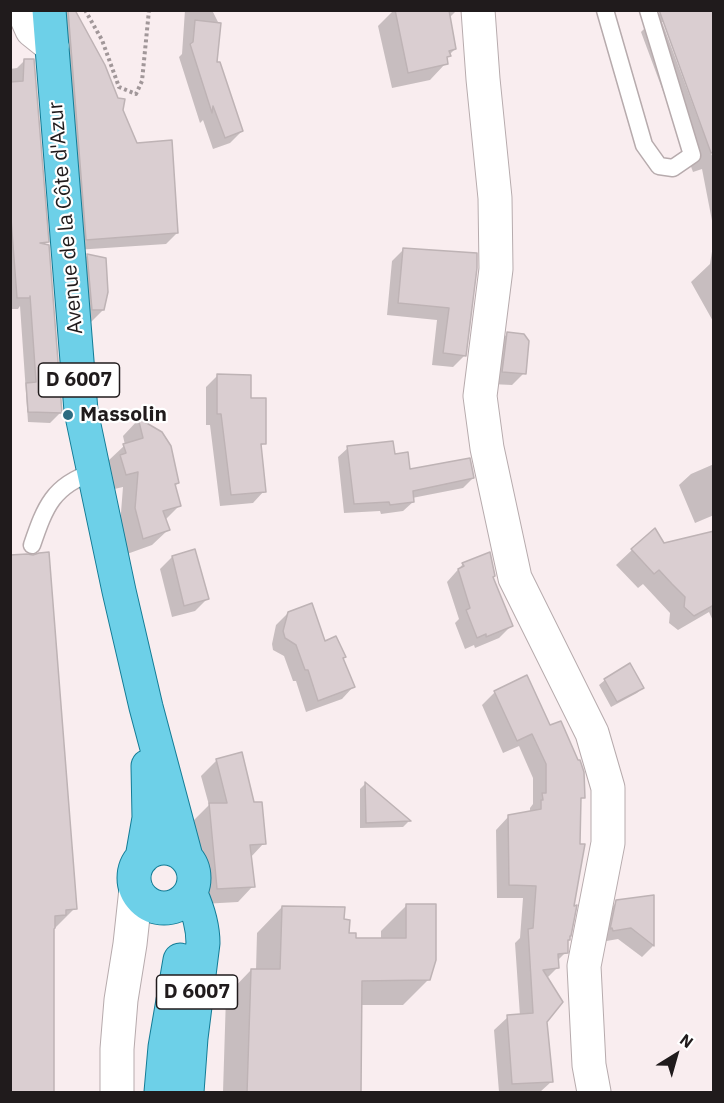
<!DOCTYPE html>
<html>
<head>
<meta charset="utf-8">
<style>
  body { margin:0 }
  #map { position:relative; width:724px; height:1103px; overflow:hidden; background:#f9edef; font-family:"IBM Plex Sans",sans-serif }
  canvas { display:block }
  .frame { position:absolute; inset:0; border:12px solid #201b1c; pointer-events:none }
  .north { position:absolute; left:646px; top:1025px; width:60px; height:60px; -webkit-text-stroke:4px #fff; paint-order:stroke; rotate:37deg; font-size:16px; font-weight:700; line-height:24px; text-align:center; color:#201b1c }
  .north::after { content:''; display:block; margin:auto; width:21px; height:27px; background:#201b1c; clip-path:polygon(50% 0,100% 100%,50% 72%,0 100%) }
</style>
</head>
<body>
<div id="map">
<canvas width="724" height="1103"></canvas>
<div class="frame"></div>
<div class="north">N</div>
</div>
<script>
const g = document.querySelector('canvas').getContext('2d');
g.lineJoin = 'round';
function fillPath(path, color) { g.fillStyle = color; g.fill(path, 'evenodd'); }
function trace(path, color, width, dash) { g.strokeStyle = color; g.lineWidth = width; g.lineCap = dash ? 'butt' : 'round'; g.setLineDash(dash || []); g.stroke(path); }
function write(font, color, halo, rows, align = 'center') {
  g.font = font + ' "IBM Plex Sans",sans-serif'; g.lineWidth = 4.5; g.setLineDash([]); g.textBaseline = 'middle'; g.strokeStyle = halo; g.fillStyle = color; for (const [text, x, y, turn = 0] of rows) {
    g.save(); g.translate(x, y); g.rotate((+turn || 0) * Math.PI / 180); g.textAlign = isNaN(turn) ? turn : align; if (halo) g.strokeText(text, 0, 0); g.fillText(text, 0, 0); g.restore();
  }
}
fillPath(new Path2D(`
  M56 10H73L122 111 177 233 166 244 75 250Z
  M185 10H212L219 24 215 64 242 131 230 143 213 149 203 120 200 123 179 57 182 54Z
  M394 10H455V12L449 18 455 49 445 59 446 63 430 80 392 88 378 26Z
  M714 10V155L665 22H662L714 161V231L702 169 693 172 641 32 660 13Z
  M24 61 47 241 44 245 61 412 50 423 28 422 20 306 18 309H10V69L17 68Z
  M714 239V323L691 282 710 264Z
  M404 249 476 255 465 355 453 367 432 365 437 320 387 315 392 261Z
  M88 255 103 310 91 322H80L76 267Z
  M507 334 524 373 512 385 491 384 496 346Z
  M217 376 249 399 264 443 260 447 264 491 253 503 220 506 210 425H206V387Z
  M138 420 161 433 178 483 174 487 179 506 165 520 168 530 152 545 127 554 120 525 123 487 110 490 105 472 110 468 108 461 125 445 123 436Z
  M348 448 394 456 409 471 473 478 463 488 412 498 413 502 403 511 381 514 380 511 344 513 338 457Z
  M714 464V515L695 523 679 485 691 474Z
  M655 531 663 545 714 532V623L709 612 678 630 669 623 670 613 643 584 638 588 616 565 632 550Z
  M10 557 75 908 52 931V1092H10Z
  M172 557 207 599 195 611 172 617 160 569Z
  M463 564 491 578 511 626 499 638 475 648 474 645 465 649 455 623 459 619 447 582Z
  M288 613 342 659 353 687 342 699 306 712 296 681H293L284 656 273 650 272 644 276 625Z
  M526 677 583 797 579 801 566 952 557 961 558 967 547 978 546 1022 551 1082 540 1092H499L494 1030 508 1017 520 1016 515 943 520 938 523 898H497L496 830 509 816 530 812V808L533 804V778L519 746 503 753 482 705 495 692Z
  M605 680 642 688 637 693 611 707 599 685Z
  M217 760 264 843 250 858 253 886 238 902 202 904 194 820 209 805 201 776Z
  M365 784 408 822 403 827 360 828V789Z
  M652 897 653 946 642 957 618 939 601 942 605 914 617 902Z
  M406 906 429 979 403 1005H360L359 1092H223L226 996 251 970H256L257 933 282 907 343 921 348 935 354 939H381V931Z`), '#0003');
const building = new Path2D(`
  M68 10H75L105 65 118 98 125 99 123 110 137 143 172 140 178 233 86 240Z
  M395 10H449L456 49 449 51 451 56 447 57 448 64 408 73Z
  M659 10H714V152L711 153Z
  M195 20 221 23 217 62H220L243 131 225 138 213 106 212 113 190 44 193 42Z
  M24 59H34L49 242 40 243 49 245 62 413 28 412 26 383 36 382 30 296V298H17L10 206V82L23 81Z
  M403 248 477 253V268L466 356 443 353 449 308 398 303Z
  M87 254 106 258 108 292 104 310H92Z
  M507 332 524 334 529 341 526 374 502 372Z
  M217 374 251 375V398H266V444H261L266 492 231 495 221 414H217Z
  M138 418 162 432 171 446 179 483 175 484 181 506 163 511 170 530 143 539 135 508 138 472 126 475 120 455 126 453 123 444 143 438Z
  M393 441 395 454 408 452 410 469 470 458 474 478 413 491 414 502 390 505 389 502 354 504 347 446Z
  M655 528 664 543 714 531V605L694 616 684 607 685 597 672 584 659 570 654 574 631 549Z
  M195 549 209 599 184 606 172 556Z
  M49 552 77 909 66 910V915L55 916V928L54 929V1092H10V555L27 554 33 555 39 553Z
  M490 552 495 576 493 577 513 626 486 637V634L477 638 466 610 470 608 458 569 464 566 462 563Z
  M312 603 325 641 336 636 346 657 343 658 355 687 318 701 308 670H305L296 645 285 638 283 631 288 612Z
  M630 663 644 688 617 702 604 679Z
  M527 675 550 725 561 721 578 760H580L584 772 585 798H581L580 844H585L574 906 577 905 571 936H570V940H568V953L558 954 559 968 543 970 563 1002 547 1022 553 1082 512 1084 507 1015 533 1013 528 929 533 928 536 886 509 885 508 815 541 809V800H543L542 793H546V764L532 734 517 741 494 691Z
  M242 752 254 802H262L266 844 250 845 255 887 217 889 209 803H227L216 759Z
  M365 782 411 821 366 823Z
  M654 895V946L631 928 613 931 612 928 610 929 616 900Z
  M406 904H436V960L430 980 362 981 361 1092H247L251 969H280L282 906 345 907 344 919 350 920 349 933H356V938H406Z`);
fillPath(building, '#daced1');
trace(building, '#beb3b5', 1.5);
const lane = new Path2D(`
  M605 10 644 145 659 166 673 168 692 155 648 10
  M32 545C45 507 53 485 94 472`);
const street = new Path2D(`
  M23 10 32 30 52 46`);
const secondary = new Path2D(`
  M478 10 483 79 495 198 496 269 480 396 487 448 515 578 592 733 608 788V843L584 966 589 1065 594 1092
  M117 1092V1049L121 1000 130 944 136 889`);
const primary = new Path2D(`
  M49 10 81 411 119 591 146 707 186 857
  M134 878a30 30 0 1 1 60 0a30 30 0 1 1-60 0Z
  M142 858 149 818 148 766
  M161 1092 165 1047 180 960
  M187 1092 191 1038 203 943C203 925 198 910 191 894`);
trace(lane, '#b7abad', 19);
trace(street, '#b7abad', 35);
trace(secondary, '#b7abad', 35);
trace(primary, '#137c96', 35);
trace(new Path2D(`
  M85 10 102 40 119 87 136 94 142 81 149 10`), '#a19799', 4, [3, 3]);
trace(lane, '#fff', 16);
trace(street, '#fff', 33);
trace(secondary, '#fff', 33);
trace(primary, '#6dd0e8', 33);
for (const [x, y, r, color] of [
  [68,415,6,"#2d6c81"]
]) { const dot = new Path2D(); dot.arc(x, y, r, 0, 2 * Math.PI); g.fillStyle = color; g.fill(dot); trace(dot, '#fff', 2); }
for (const [x, y, w] of [
  [79,380,81],
  [197,992,81]
]) { const box = new Path2D(); box.roundRect(x - w / 2, y - 17, w, 34, 4.5); g.fillStyle = '#fff'; g.fill(box); trace(box, '#201b1c', 1.5); }
write('bold 20px', '#201b1c', null, [
  ["D 6007",79,380],
  ["D 6007",197,992]
]);
write('21px', '#201b1c', '#fff', [
  ["Avenue de la Côte d'Azur",66,218,-95]
]);
write('bold 21px', '#201b1c', '#fff', [
  ["Massolin",80,415]
], 'left');
</script>
</body>
</html>
